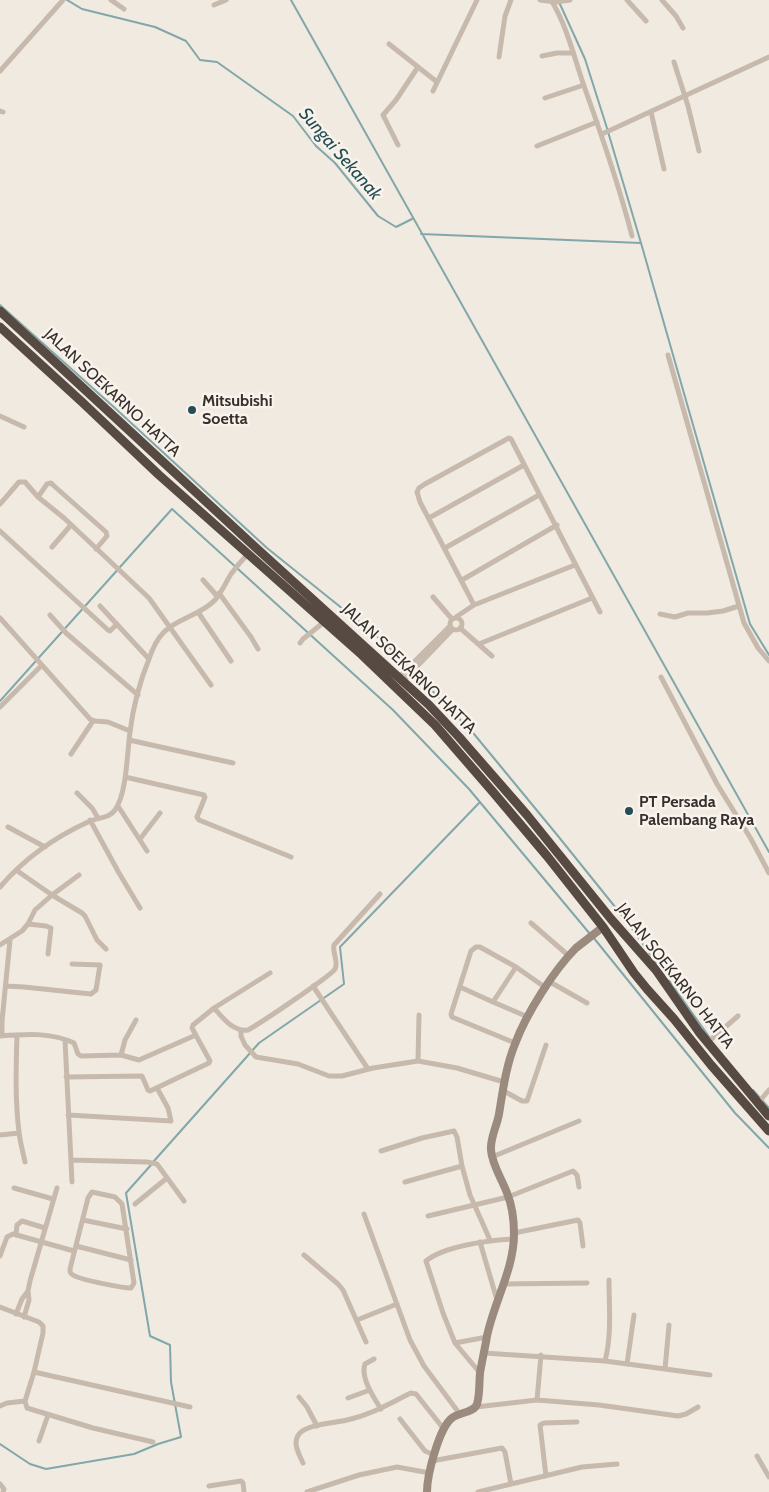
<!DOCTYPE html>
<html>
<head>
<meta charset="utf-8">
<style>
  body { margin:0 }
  canvas { display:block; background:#f0eae0 }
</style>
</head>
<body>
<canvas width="769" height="1492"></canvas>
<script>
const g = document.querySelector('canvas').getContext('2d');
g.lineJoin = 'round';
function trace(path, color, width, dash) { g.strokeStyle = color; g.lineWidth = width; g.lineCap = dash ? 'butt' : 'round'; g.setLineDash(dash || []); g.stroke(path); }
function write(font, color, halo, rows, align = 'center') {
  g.font = font + ' Cabin,sans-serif'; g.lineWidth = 5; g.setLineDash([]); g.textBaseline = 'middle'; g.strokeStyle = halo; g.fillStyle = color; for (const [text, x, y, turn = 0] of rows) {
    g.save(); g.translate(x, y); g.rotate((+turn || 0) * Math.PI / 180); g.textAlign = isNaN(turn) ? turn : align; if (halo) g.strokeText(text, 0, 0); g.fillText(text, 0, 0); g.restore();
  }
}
trace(new Path2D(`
  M67 0 82 9 155 27 186 41 200 60 217 62 293 116 316 146 335 163 378 216 396 227 412 219
  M291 0 769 852
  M559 2 585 59 606 125 641 243 750 624 769 655
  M421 234 641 243
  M0 305 116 409 267 548 384 642 408 666
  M413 671 474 734 558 836 628 923 659 967
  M0 701 172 509 393 710 469 789 590 934
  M593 937 735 1113 769 1148
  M668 979 710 1038
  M753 1090 769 1108
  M154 1161 259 1043 344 984 340 947 480 802
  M0 1444 30 1464 46 1469 134 1454 158 1444 181 1437 171 1382 170 1345 150 1336 126 1193 151 1165`), '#82a7aa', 2);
trace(new Path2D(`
  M111 0 124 9
  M540 0 556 2 570 0
  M551 0C567 26 574 57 584 86 602 136 619 185 632 236
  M627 0 646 21
  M662 0 676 16 683 28
  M214 5 226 0
  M389 44 437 82
  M542 56 557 53H573
  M499 57 505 16 511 0
  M674 62 688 106 699 151
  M0 71 63 0
  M433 91 477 0
  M545 98 584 85
  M0 111 3 112
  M651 112 664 169
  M602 134 769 57
  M398 145 383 115 396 100 418 67
  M537 146 597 122
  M668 355 744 623 758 648 769 661
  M0 416 24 427
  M38 497 47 484 51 483 53 485 106 532 107 536 96 549
  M0 504 19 482H25L38 497 64 518 149 598 211 685
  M429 518 524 465
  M0 531 108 630 110 631 117 624
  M52 547 71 525
  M445 548 539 495
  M203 580 217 596
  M462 580 557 525
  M219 593 251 637 258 649
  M433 597 452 619
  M474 605 420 502 417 492 419 488 425 484 509 438 511 439 600 612
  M100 606 149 659
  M198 612 231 661
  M660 614 675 617 688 613H707L723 611 739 606
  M50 615 66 633 138 695
  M456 617 474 605 575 565
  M450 624a6 6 0 1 1 12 0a6 6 0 1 1-12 0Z
  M0 618 90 719 95 721 108 722 130 731
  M460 628 492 656
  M300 643 303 639 324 622
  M479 644 592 598
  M399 677 450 626
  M661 677 717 784 751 839 769 873
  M403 681 453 629
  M0 707 42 665
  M129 740 233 763
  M71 754 93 721
  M125 777 204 795 205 797 197 817 199 820 291 857
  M77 793 92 808 98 818
  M118 806 147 851
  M90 820 119 873 140 908
  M8 827 45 847
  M140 839 160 813
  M16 870 52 895 82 913 85 916 97 940 106 949
  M0 887C24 859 55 837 88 822 97 817 109 819 115 810 127 793 127 753 130 732 133 708 140 681 149 659 152 650 157 639 164 632 178 618 201 615 215 600 222 592 226 582 231 574 236 567 242 560 248 554
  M531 923 569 956
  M28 924 46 926 51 928 48 954
  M0 945 22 931 28 924 35 910 52 895 79 875
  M516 967 493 1002 528 1017
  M550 982 587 1003
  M6 986 24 987 91 994 96 990 100 965 72 964
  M313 986 368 1069
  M460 987 493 1002
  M214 1008C223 1018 233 1032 248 1030 259 1024 331 976 335 969 339 962 332 953 334 945L380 894
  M241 1030V1036L245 1045 256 1057 298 1064 329 1076H342L373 1068 418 1061 457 1068 504 1082
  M17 1035C16 1068 15 1100 19 1132 20 1142 23 1152 25 1162
  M0 1036C25 1034 51 1032 74 1043L78 1054 81 1056 121 1055 139 1060 196 1035
  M2 1036V1021L10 940
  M65 1040 72 1182
  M708 1042 738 1016
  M515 1043 452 1017 451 1014 471 951 476 947H480L516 967 546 988
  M121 1055 125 1040 136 1020
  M418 1061 419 1015
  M66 1077 142 1076 148 1090 150 1091 209 1063 210 1061 192 1028 193 1025 214 1008 270 973
  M502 1090 522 1101H527L546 1045
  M758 1103 769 1090
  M68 1115 171 1121 168 1108 157 1088
  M0 1135 19 1133
  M381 1151 422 1138 454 1131 457 1137 462 1166 470 1195 490 1240
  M492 1157 579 1121
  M71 1160 147 1162 157 1164 184 1201
  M405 1182 462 1166
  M14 1188 53 1199
  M92 1192 115 1197 122 1204 134 1283 131 1288C122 1288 81 1280 73 1275 70 1273 70 1272 70 1269L88 1198Z
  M135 1204 167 1178
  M364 1214 410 1340 424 1366 459 1413
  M428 1216 508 1197 573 1171 577 1175 579 1187
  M83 1220 127 1229
  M514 1233 578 1220 580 1223 583 1246
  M16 1234 17 1225 22 1221 45 1228
  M480 1242 497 1300
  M76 1246 131 1260
  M304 1255 338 1284 343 1290 366 1342
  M0 1256 7 1237 13 1234 74 1251
  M503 1284 587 1283
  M0 1307 39 1322 43 1326V1333L34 1372 25 1401 27 1408 93 1428 153 1442
  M16 1314 22 1299 28 1291
  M24 1317 29 1300 28 1291 30 1281 57 1188
  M357 1320 397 1304
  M455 1343 487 1337
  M484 1353 605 1361 710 1375
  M374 1359 365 1364C360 1377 374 1398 381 1409
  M605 1361C612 1334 609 1307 609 1280
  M627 1364 634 1315
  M665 1369 669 1325
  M34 1372 190 1407
  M480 1373 455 1343 443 1313 426 1261C444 1246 490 1240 513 1239
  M299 1397 307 1407 317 1426
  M348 1398 370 1390
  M537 1400 541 1355
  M0 1406 7 1403 25 1401
  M476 1407 537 1400 599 1405 678 1416 686 1414 698 1407
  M400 1419 425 1451 434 1455
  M39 1441 48 1415
  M757 1456 769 1477
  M432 1461 502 1448 505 1452 511 1484
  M303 1463C299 1454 292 1443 299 1434 307 1424 335 1423 347 1420 371 1415 390 1403 411 1393L416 1394 443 1428
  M546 1476 540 1425 544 1423 577 1422
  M0 1484 4 1489 3 1492
  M209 1486 241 1481 243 1483 244 1492
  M307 1492 359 1475 397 1467 430 1473
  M478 1492 582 1467 617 1464`), '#c7baad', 5);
trace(new Path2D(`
  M427 1492C427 1475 439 1428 452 1418 459 1412 474 1413 477 1404 480 1394 479 1383 480 1373 482 1361 485 1348 487 1336 494 1302 514 1269 514 1234 514 1221 512 1205 507 1193 502 1179 492 1165 491 1150 490 1138 497 1126 499 1114 503 1090 506 1066 515 1044 526 1014 554 970 576 948 585 941 594 934 603 927`), '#9b8a7e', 8);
trace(new Path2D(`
  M0 311 254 546 429 705 459 737 527 815 611 919 656 970 699 1032 769 1116
  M0 327 82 402 159 475 362 655 435 725 493 792 547 856 603 927 634 973 647 989 674 1019 711 1065 769 1131`), '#574a43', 9);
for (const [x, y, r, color] of [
  [192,410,5,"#254e54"],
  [629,811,5,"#254e54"]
]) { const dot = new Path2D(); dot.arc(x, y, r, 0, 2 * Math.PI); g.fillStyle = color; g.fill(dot); trace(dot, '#f8f3ec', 2); }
write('16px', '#372f2b', '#f8f3ec', [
  ["JALAN SOEKARNO HATTA",112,393,43],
  ["JALAN SOEKARNO HATTA",409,669,44],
  ["JALAN SOEKARNO HATTA",675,976,52]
]);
write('bold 16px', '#372f2b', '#f8f3ec', [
  ["Mitsubishi",202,401],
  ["Soetta",202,419],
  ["PT Persada",639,802],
  ["Palembang Raya",639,820]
], 'left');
write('italic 18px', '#254e54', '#f8f3ec', [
  ["Sungai Sekanak",340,154,49]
]);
</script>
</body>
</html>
